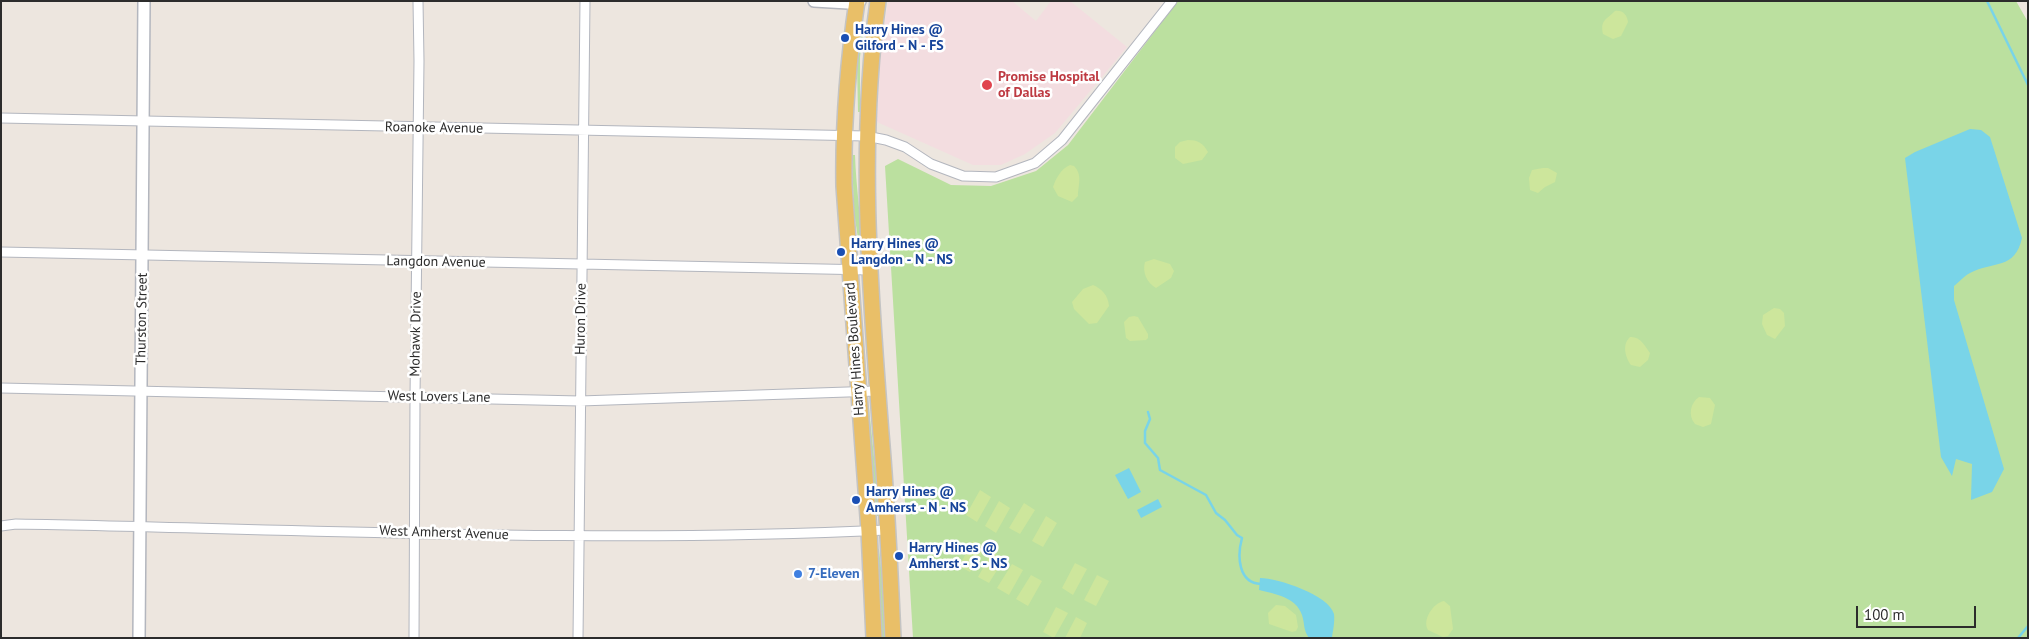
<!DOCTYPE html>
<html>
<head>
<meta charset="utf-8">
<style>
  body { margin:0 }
  #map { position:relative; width:2029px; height:639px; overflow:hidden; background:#ede6df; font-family:"PT Sans",sans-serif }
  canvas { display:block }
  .frame { position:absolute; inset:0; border:2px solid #2c2c2c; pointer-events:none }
  .scale { position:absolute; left:1856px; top:606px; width:120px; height:22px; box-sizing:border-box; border:2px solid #2c2c2c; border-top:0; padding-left:6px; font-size:15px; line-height:18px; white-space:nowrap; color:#2c2c2c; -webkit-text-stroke:4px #fff; paint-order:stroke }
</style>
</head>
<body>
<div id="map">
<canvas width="2029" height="639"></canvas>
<div class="frame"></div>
<div class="scale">100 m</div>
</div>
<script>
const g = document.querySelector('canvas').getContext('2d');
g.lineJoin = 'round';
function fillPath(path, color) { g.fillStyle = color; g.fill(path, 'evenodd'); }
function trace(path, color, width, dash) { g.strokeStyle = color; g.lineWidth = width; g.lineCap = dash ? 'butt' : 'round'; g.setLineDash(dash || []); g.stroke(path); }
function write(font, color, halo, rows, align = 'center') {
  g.font = font + ' "PT Sans",sans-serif'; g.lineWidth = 5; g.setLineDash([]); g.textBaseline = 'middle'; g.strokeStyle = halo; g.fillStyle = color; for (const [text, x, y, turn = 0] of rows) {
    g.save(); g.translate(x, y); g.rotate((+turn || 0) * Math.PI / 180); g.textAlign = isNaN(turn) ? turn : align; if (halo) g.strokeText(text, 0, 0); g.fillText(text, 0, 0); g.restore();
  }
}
fillPath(new Path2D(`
  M888 1H1012L1036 21 1051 1H1070L1127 47 1055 133 1025 154 1001 165H973L877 122 881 45Z`), '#f3dde0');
fillPath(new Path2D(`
  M1178 1H2016L2028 22V638H913L885 166 898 159 951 185 991 186 1036 171 1068 145Z
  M861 24H864L860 57V112H858L857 64Z
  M852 155H855C856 187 861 219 863 252H860L854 212Z
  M869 408 880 516H877L874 482 868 457 866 409Z
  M879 549C882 579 886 608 889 638H879L874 550Z`), '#bbe09f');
fillPath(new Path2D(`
  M1615 11C1623 10 1627 15 1628 22L1621 36 1613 39 1603 34C1600 20 1606 20 1615 11Z
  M1188 140C1198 140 1203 143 1208 152L1202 160 1183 164 1175 158V147L1180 142Z
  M1070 165 1074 166C1083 175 1078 185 1078 196L1072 202 1058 196 1053 187C1056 178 1061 169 1070 165Z
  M1543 168H1548L1557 173 1555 182 1545 187 1538 193 1530 190 1529 178 1532 170Z
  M1154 259 1170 264 1174 271 1171 278 1156 288C1147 283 1142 272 1145 262Z
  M1093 285C1102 289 1108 295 1109 306L1097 323 1089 324 1074 309 1072 302 1083 289Z
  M1774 308 1780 309 1784 313 1785 326 1775 339 1767 335 1762 324 1763 315Z
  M1134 316 1138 317 1148 334V338L1146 340 1130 341 1126 338 1124 322 1129 317Z
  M1630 337C1640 336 1645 346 1650 353L1648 360 1640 367 1631 365C1625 357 1622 344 1630 337Z
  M1699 397 1710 398 1715 405 1711 424 1703 427 1695 424C1688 416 1690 403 1699 397Z
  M980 490 991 497 977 522 966 515Z
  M999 501 1010 508 996 533 985 526Z
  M1024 503 1035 510 1020 534 1009 528Z
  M1046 516 1057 523 1043 547 1032 541Z
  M973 541 985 548 970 572 959 566Z
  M992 552 1004 559 989 583 978 577Z
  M1075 563 1087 569 1073 595 1062 588Z
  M1012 564 1023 570 1009 595 997 588Z
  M1031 575 1042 581 1028 606 1016 599Z
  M1097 575 1109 581 1096 606 1084 600Z
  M1444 601 1450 606 1453 629 1448 636 1443 637 1428 630C1422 620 1433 603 1444 601Z
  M1276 605 1285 606 1296 615 1298 627 1296 631 1292 632 1269 624 1268 613Z
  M1056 607 1068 613 1054 638 1043 632Z
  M1076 617 1087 623 1080 638H1065Z`), '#cde69c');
fillPath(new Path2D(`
  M1970 129 1981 130 1990 137 2022 238C2015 270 1993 261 1970 273 1964 276 1959 282 1954 286V300L2004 469 1992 492 1971 500 1972 464 1956 459 1952 476 1941 457 1905 158 1915 152Z
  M1129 468 1141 492 1128 499 1115 475Z
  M1158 499 1162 507 1141 518 1137 510Z
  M1260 578C1278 578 1329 595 1334 614 1335 621 1333 631 1332 637L1309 638C1303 630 1305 624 1302 615 1296 597 1275 594 1259 590Z`), '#79d4e8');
trace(new Path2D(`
  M1987 1 2028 85
  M1148 412 1150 419 1145 431V443L1158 458 1160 470 1206 495 1216 513 1225 520 1237 535 1242 538C1237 556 1238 583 1261 584
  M2018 638 2028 626`), '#79d4e8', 2.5);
const minor = new Path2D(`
  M1 118 866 136 886 140 905 147 931 164 963 176 996 177 1035 163 1062 140 1172 1
  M1 252 871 270
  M1 388 580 401 877 391
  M1 526 16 524C306 529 597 544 887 530
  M414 638 415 397 419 61 418 1
  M578 638 585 1`);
const tertiary = new Path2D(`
  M814 1 848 3 860 1
  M139 638 144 1`);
const primary = new Path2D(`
  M857 1C848 62 843 125 844 186L869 531 874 638
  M878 1C858 145 870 290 881 434 887 502 890 570 893 638`);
trace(minor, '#b3b6be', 11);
trace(tertiary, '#b3b6be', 14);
trace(primary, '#c4c4c4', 18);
trace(minor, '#fff', 9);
trace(tertiary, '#fff', 11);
trace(primary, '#e9bf68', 15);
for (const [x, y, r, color] of [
  [845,38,5,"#1a4fb4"],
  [987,85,6,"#e0444e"],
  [841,252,5,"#1a4fb4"],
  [856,500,5,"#1a4fb4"],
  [899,556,5,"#1a4fb4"],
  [798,574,5,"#3f7fe0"]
]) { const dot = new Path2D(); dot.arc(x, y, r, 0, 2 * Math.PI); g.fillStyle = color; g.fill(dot); trace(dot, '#fff', 2); }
write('bold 14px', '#164399', '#fff', [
  ["Harry Hines @",855,30],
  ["Gilford - N - FS",855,46],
  ["Harry Hines @",851,244],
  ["Langdon - N - NS",851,260],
  ["Harry Hines @",866,492],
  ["Amherst - N - NS",866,508],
  ["Harry Hines @",909,548],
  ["Amherst - S - NS",909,564]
], 'left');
write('bold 14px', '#be3a42', '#fff', [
  ["Promise Hospital",998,77],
  ["of Dallas",998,93]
], 'left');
write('14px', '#2c2c2c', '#fff', [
  ["Roanoke Avenue",434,128,1],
  ["Langdon Avenue",436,262,1],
  ["Thurston Street",142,319,-89],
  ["Huron Drive",581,319,-89],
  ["Mohawk Drive",416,334,-89],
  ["Harry Hines Boulevard",855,349,-94],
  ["West Lovers Lane",439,397,1],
  ["West Amherst Avenue",444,533,2]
]);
write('bold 14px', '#366cbe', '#fff', [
  ["7-Eleven",808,574]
], 'left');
</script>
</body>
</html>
